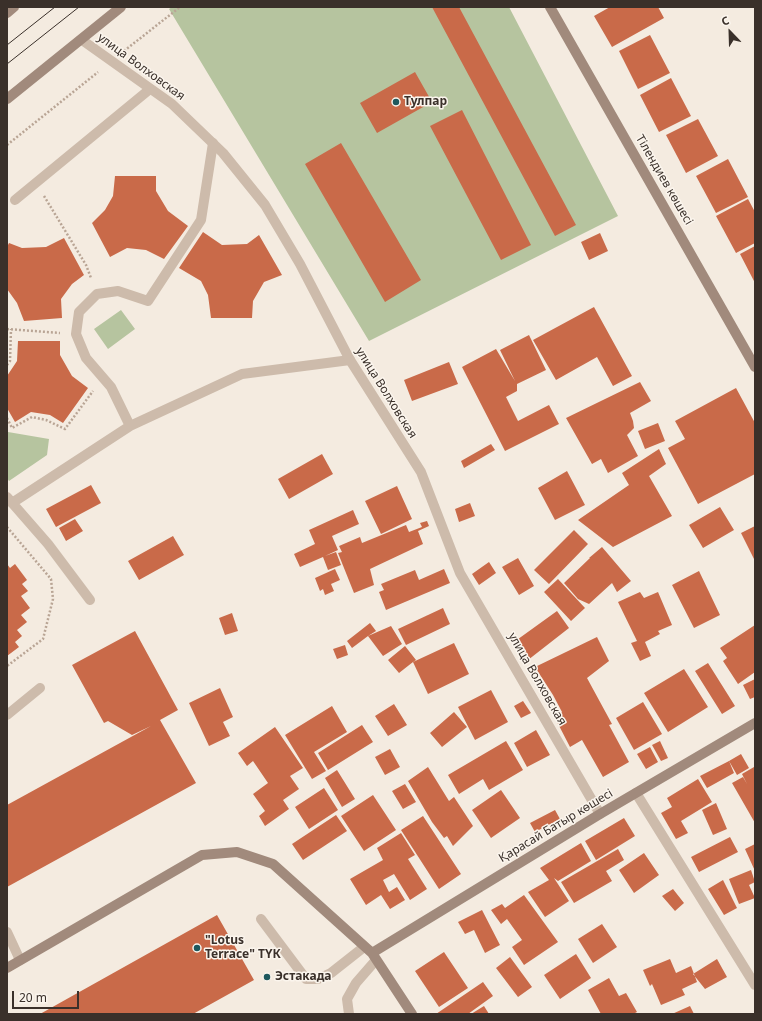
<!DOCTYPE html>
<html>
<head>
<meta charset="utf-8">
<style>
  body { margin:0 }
  #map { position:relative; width:762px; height:1021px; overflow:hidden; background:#f4ebe0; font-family:"Noto Sans",sans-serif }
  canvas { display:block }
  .frame { position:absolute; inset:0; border:8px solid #3a302a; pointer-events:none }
  .north { position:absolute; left:710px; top:12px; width:40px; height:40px; -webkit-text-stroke:3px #fbf5ed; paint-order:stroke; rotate:337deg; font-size:11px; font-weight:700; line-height:16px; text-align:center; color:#3a302a }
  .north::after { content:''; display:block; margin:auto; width:14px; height:18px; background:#3a302a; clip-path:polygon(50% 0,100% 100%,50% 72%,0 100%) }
  .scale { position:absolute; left:12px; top:991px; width:67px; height:18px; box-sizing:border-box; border:2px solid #3a302a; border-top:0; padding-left:5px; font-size:12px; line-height:14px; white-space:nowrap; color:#3a302a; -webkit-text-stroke:3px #fbf5ed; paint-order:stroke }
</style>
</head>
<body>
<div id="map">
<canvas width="762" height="1021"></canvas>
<div class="frame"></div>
<div class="north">С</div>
<div class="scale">20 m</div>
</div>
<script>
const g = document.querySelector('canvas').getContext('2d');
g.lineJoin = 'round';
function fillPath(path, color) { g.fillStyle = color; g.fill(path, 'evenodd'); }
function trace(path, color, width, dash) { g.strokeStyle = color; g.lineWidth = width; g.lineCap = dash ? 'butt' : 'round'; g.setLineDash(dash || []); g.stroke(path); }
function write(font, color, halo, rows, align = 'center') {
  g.font = font + ' "Noto Sans",sans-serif'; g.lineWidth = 3; g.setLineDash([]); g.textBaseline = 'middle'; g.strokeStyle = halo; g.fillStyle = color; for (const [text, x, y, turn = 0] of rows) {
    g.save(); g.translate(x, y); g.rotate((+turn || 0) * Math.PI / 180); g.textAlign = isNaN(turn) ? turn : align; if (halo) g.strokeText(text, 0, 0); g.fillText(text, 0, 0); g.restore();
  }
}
fillPath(new Path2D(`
  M172 7H509L618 216 369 341 169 9Z
  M121 310 135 329 108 349 94 329Z
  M7 430 8 432 49 439 47 455 9 481 7 478Z`), '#b6c49f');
fillPath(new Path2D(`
  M432 7H459L576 225 555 236Z
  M610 7H658L664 18 612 47 594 16Z
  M650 35 670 73 638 89 619 51Z
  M415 72 432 102 377 133 360 103Z
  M671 78 691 116 659 132 640 95Z
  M462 110 531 245 501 260 430 126Z
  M698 119 718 156 686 173 666 135Z
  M341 143 421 280 385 302 305 164Z
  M728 159 748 197 716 213 696 176Z
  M115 176H156V191L168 211 188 226 164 259 146 250 127 248 110 257 92 223 105 210 113 196Z
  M748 199 755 212V243L736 253 716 216Z
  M203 232 222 245 247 244 259 235 282 275 264 282 253 301 252 318H211L208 295 201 281 179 268Z
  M600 233 608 251 589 260 581 242Z
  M64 238 84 275 72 284 61 299 62 318 24 321 17 303 7 289V247L9 243 22 248 46 247Z
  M755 246V283L740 254Z
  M594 307 632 376 613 386 597 357 556 380 533 340Z
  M529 335 546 370 517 384V391L506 397 518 421 549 405 559 424 505 451 462 367 496 349 515 381 500 350Z
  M18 341H60V355L72 376 88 388 63 423 50 415 31 412 15 422 7 408V376L17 361Z
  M449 362 458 384 412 401 404 380Z
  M640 382 651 401 630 413 633 421 634 428 627 435 638 456 608 473 601 459 592 464 566 418Z
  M736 388 755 423V474L698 504 668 448 685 439 675 421Z
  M658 423 665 441 645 449 638 431Z
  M491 444 495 450 464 468 461 461Z
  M659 449 666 464 649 476 672 516 613 547 578 520 629 485 622 473Z
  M322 454 333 474 289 499 278 479Z
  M567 471 585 505 555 520 538 488Z
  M91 485 101 503 56 527 46 509Z
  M397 486 412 519 381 534 365 501Z
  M470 503 475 516 459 522 455 509Z
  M720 507 734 530 703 548 689 525Z
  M353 510 359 524 332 536 338 550 325 556 336 552 341 565 328 570 323 557 300 567 294 554 315 544 309 530Z
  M75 519 83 531 66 541 59 528Z
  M427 521 429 526 418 531 423 544 370 569 374 585 354 593 338 553 342 552 339 546 360 537 362 543 406 525 409 532 422 527 420 523Z
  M755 526V561L741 533Z
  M574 530 588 544 549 584 534 570Z
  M173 536 184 555 139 580 128 561Z
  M602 547 631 581 617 592 612 583 589 604 578 599 564 583 590 558H589Z
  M518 558 534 586 519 595 502 567Z
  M489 562 496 573 479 585 472 574Z
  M7 564 10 568 15 564 27 580 22 584 28 591 21 596 30 608 21 615 27 622 17 630 22 636 15 642 19 647 7 656Z
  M335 569 340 580 331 584 334 591 325 595 323 589 320 591 315 578Z
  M444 569 450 583 386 610 379 592 384 590 381 584 415 570 419 580Z
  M699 571 720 615 694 628 672 585Z
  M558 579 585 608 571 621 544 592Z
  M640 592 644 598 658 592 672 625 658 631 660 634 645 642 651 656 640 661 631 643 637 641 618 602Z
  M443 608 450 624 406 645 398 629Z
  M557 611 569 628 528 660 514 642Z
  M232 613 238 631 225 635 219 618Z
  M370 623 376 631 368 636 391 626 402 644 383 656 368 636 352 648 347 641Z
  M755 625V672L738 684 723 661 727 658 720 648Z
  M135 631 178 710 160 720 196 783 7 887V805L151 726 132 735 108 721 104 723 72 665Z
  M597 637 609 661 587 678 612 724 609 725 629 762 603 777 582 740 570 747 554 716 562 712 553 695 535 667Z
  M454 643 469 674 428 694 413 662 399 673 388 660 405 646 416 660 413 662Z
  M345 645 348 655 337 659 333 649Z
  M708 663 735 706 722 714 695 671Z
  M684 669 708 707 668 732 644 693Z
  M755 679V697L750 699 743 685Z
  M220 688 233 717 223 722 230 736 209 746 189 703Z
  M491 690 508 722 475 740 458 707Z
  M523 701 531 713 521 718 514 706Z
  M643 702 662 734 634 750 616 718Z
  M394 704 407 725 388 736 375 716Z
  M332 706 347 732 314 752 326 771 312 779 285 735Z
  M454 712 467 727 442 747 430 733Z
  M362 725 373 742 328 770 318 753Z
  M275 727 303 768 290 776 299 789 283 800 289 809 265 826 259 816 265 811 253 794 268 783 253 761 247 766 238 753Z
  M536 730 550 755 527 767 514 743Z
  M506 741 523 770 489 790 483 779 459 794 448 775Z
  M660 741 668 758 661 761 652 745Z
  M650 747 658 762 646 769 637 754Z
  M390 749 400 767 385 775 375 757Z
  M741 754 749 768 737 775 729 761Z
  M729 761 734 773 707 788 700 776Z
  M428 767 449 801 454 797 473 826 453 846 447 836 444 838 432 822 408 781Z
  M754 767 755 769V823L732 783 743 777 747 784 742 774Z
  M337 770 355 799 342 807 325 778Z
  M698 779 712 802 681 821 688 833 676 839 661 813 672 807 667 798Z
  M405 784 416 802 403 809 392 791Z
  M324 788 338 810 309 829 295 807Z
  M501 790 520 818 491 838 472 810Z
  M373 795 396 830 364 851 341 816Z
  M716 803 727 829 713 835 702 810Z
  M555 810 560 819 535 832 530 823Z
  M336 815 347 831 303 860 292 844Z
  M423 816 461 874 439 889 401 830Z
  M624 818 635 836 596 860 585 841Z
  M401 833 415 855 408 859 427 889 410 900 394 874 383 880 389 892 397 887 405 900 390 909 381 895 366 905 350 879 383 860 377 848Z
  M730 837 738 852 699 872 691 857Z
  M581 843 591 861 558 881 554 878 569 901 545 917 528 892 549 880 540 868Z
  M755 844V871L745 849Z
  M618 849 624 860 606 871 612 881 574 903 561 882Z
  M644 853 659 875 634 893 619 870Z
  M751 870 755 882 749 885 755 898 739 904 729 879Z
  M723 880 737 908 724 915 708 889Z
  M673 889 684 903 675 911 662 896Z
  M524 895 558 942 524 965 512 947 522 940 507 919 501 924 491 910 502 904 505 908Z
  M482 910 500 945 485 953 474 930 465 934 458 922Z
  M217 915 254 980 193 1014H40Z
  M602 924 617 947 593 963 578 939Z
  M444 952 468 988 439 1007 415 971Z
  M576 954 591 978 560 999 544 975Z
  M510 957 532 987 518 997 496 968Z
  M670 959 676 973 691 966 697 982 682 989 685 995 661 1005 652 984 650 986 643 970Z
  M717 959 727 977 705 989 693 974Z
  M609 978 619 996 626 993 637 1012 633 1014H601L588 990Z
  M483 982 493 996 468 1014H436Z
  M484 1006 489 1014H471Z
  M690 1006 694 1014H672Z`), '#c96a49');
trace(new Path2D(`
  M124 51 180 7
  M7 145 98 72
  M44 196 86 265 91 278
  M7 329 60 333
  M7 365 10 361 11 329
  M7 418 12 428 32 417 46 420 65 429 93 391
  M7 527 51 579 53 599 43 639 7 666`), '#b9a595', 2.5, [2, 2]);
trace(new Path2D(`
  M15 200 150 89
  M130 426 242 374 350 360
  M7 497 48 544 90 600
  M12 503 130 426 111 387 86 358 76 334 79 312 97 294 118 291 148 301 201 220 213 143
  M7 715 40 688
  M261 919 306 979H318L331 973 364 947
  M7 932 20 960
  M349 1014 347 999 356 983 376 960`), '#cdbbab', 10);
trace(new Path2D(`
  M82 40 172 104 223 153 265 205 300 264 350 360 421 472 460 573 600 814
  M636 793 755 985`), '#cdbbab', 10);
trace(new Path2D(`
  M550 7 755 367
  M7 13 14 7
  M7 99 121 7
  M372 953 600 814 755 723
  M7 968 202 855 237 852 273 864 372 953 412 1014`), '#a18a7c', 10);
trace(new Path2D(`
  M7 45 55 7
  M7 64 79 7`), '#3a302a', 1);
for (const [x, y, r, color] of [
  [396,102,4,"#1e585d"],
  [197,948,4,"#1e585d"],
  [267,977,4,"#1e585d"]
]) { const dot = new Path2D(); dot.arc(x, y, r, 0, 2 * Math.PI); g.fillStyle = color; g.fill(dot); trace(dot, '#fbf5ed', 1.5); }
write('12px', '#3a302a', '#fbf5ed', [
  ["улица Волховская",141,67,36],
  ["Тілендиев көшесі",664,180,60],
  ["улица Волховская",386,393,58],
  ["улица Волховская",537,679,60],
  ["Қарасай Батыр көшесі",556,826,-31]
]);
write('bold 12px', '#3a302a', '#fbf5ed', [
  ["Тулпар",404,102],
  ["\"Lotus",205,941],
  ["Terrace\" ТҮК",205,955],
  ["Эстакада",275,977]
], 'left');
</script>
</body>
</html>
